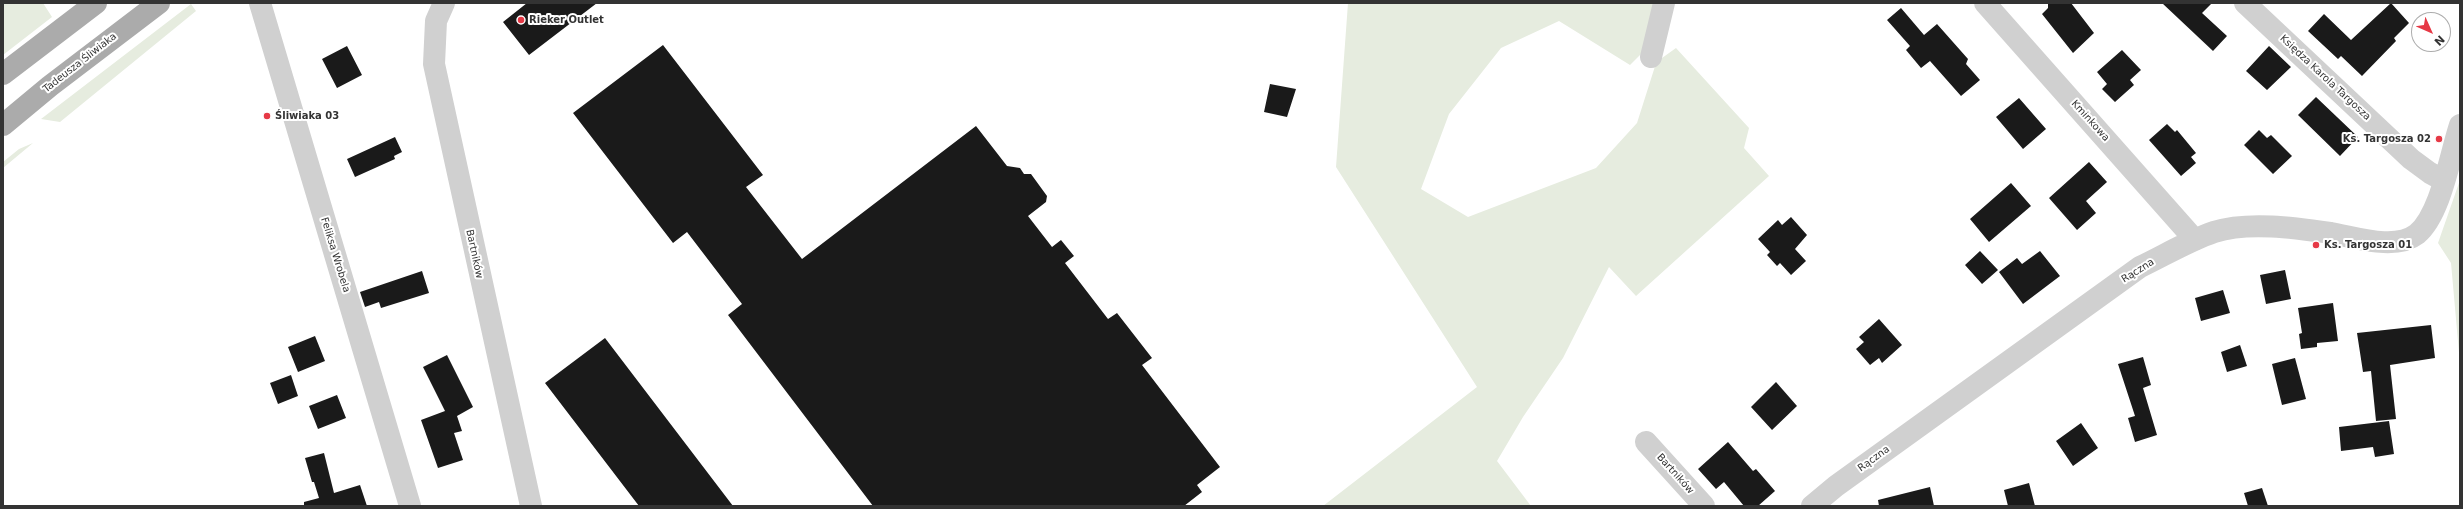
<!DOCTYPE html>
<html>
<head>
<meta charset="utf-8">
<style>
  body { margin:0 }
  #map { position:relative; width:2463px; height:509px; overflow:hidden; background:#fff; font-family:"DejaVu Sans",sans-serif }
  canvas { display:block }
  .frame { position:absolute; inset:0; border:4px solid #333; pointer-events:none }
  .north { position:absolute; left:2411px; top:12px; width:40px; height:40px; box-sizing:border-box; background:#fff; border:1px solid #adadad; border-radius:50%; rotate:135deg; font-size:11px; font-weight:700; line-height:16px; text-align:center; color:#333 }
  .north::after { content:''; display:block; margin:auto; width:14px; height:18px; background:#e63946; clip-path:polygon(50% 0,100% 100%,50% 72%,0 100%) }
</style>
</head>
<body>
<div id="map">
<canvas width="2463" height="509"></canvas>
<div class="frame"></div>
<div class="north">N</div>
</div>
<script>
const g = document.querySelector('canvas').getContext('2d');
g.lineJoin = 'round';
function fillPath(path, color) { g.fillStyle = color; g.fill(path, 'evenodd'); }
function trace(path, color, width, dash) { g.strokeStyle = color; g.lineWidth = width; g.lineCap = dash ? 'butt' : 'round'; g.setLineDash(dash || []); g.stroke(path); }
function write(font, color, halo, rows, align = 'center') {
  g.font = font + ' "DejaVu Sans",sans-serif'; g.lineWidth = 4; g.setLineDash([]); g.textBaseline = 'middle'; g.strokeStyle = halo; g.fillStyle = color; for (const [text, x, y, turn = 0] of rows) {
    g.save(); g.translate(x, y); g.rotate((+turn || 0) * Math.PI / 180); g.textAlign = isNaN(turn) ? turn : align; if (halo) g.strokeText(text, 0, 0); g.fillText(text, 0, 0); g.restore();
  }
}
fillPath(new Path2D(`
  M3 3H43L52 17 3 55Z
  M1348 3H1658L1648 47 1630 65 1559 21 1501 48 1449 114 1421 189 1468 217 1596 168 1637 123 1657 60 1662 58 1676 48 1749 128 1744 148 1769 176 1636 296 1609 267 1563 358 1523 417 1497 461 1531 506H1323L1477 387 1336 167Z
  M191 4 196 11 60 122 41 119Z
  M33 143 3 168V162L19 149Z
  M2460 180V364L2451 263 2438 243Z`), '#e6ecdf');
fillPath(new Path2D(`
  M527 3H597L529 55 503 22Z
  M2048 3H2071L2094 33 2073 53 2042 14 2048 8Z
  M2162 3H2212L2202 13 2227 36 2213 51Z
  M2391 3 2409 23 2394 38 2396 41 2362 76 2341 56 2338 59 2308 31 2324 14 2351 40Z
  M1901 8 1924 35 1937 24 1968 59 1966 64 1980 80 1961 96 1930 61 1921 68 1906 50 1910 46 1887 20Z
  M663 45 763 175 746 187 802 259 976 126 1007 166 1020 168 1024 174H1031L1047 196 1046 202 1028 216 1052 247 1061 240 1074 256 1065 263 1108 319 1117 313 1152 358 1142 365 1220 467 1197 485 1202 492 1184 506H873L728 315 742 304 687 232 673 243 573 113Z
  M347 46 362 75 337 88 322 59Z
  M2269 46 2291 67 2267 90 2246 71Z
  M2122 50 2141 70 2130 80 2134 85 2115 102 2102 89 2107 84 2097 72Z
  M1270 84 1296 89 1287 117 1264 112Z
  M2316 97 2358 137 2340 156 2298 115Z
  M2019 98 2046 129 2023 149 1996 117Z
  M2167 124 2175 132 2177 130 2196 153 2191 157 2196 163 2181 176 2149 140Z
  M2259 130 2267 138 2271 135 2292 156 2273 174 2244 145Z
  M395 137 402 152 394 156 395 159 355 177 347 159Z
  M2089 162 2107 182 2086 201 2096 213 2077 230 2049 198Z
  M2011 183 2031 206 1989 242 1970 219Z
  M1791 217 1807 235 1795 249 1806 261 1791 275 1780 263 1777 266 1767 255 1770 252 1758 239 1778 220 1782 225Z
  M1980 251 1998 270 1982 284 1965 265Z
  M2040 251 2060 276 2023 304 1999 272 2017 258 2022 264Z
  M2285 270 2291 299 2266 304 2260 275Z
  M422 271 429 293 381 308 379 302 365 307 360 292Z
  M2223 290 2230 313 2201 321 2195 298Z
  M2333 303 2338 341 2317 343V347L2301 349 2299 334 2302 333 2298 308Z
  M1879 319 1902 345 1882 363 1879 358 1870 365 1856 349 1864 342 1859 337Z
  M2431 325 2435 358 2390 365 2396 419 2376 421 2371 371 2363 372 2357 333Z
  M315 336 325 361 298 372 288 347Z
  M605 338 733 506H639L545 383Z
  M2240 345 2247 366 2227 372 2221 352Z
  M447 355 473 407 457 416 462 431 454 433 463 460 438 468 421 420 445 411 423 367Z
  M2143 357 2151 385 2143 388 2157 435 2135 442 2128 418 2135 416 2118 364Z
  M2295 358 2306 399 2282 405 2272 364Z
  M291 375 298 396 278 404 270 383Z
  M1776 382 1797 406 1772 430 1751 407Z
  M337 395 346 418 318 429 309 406Z
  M2389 421 2394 454 2375 457 2373 447 2341 451 2339 427Z
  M2081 423 2098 448 2073 466 2056 441Z
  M1728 442 1753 471 1756 469 1775 491 1758 506H1744L1724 482 1716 489 1698 469Z
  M324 453 334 493 360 485 367 506H304V502L319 498 314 482H312L305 458Z
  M2029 483 2035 506H2008L2004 490Z
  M1930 487 1934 506H1879L1878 500Z
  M2262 488 2268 506H2248L2244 493Z`), '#1a1a1a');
trace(new Path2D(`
  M260 3 410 506
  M444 3 436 21 434 64 531 506
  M1985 3 2195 240
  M2245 3 2411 159 2430 173 2443 180
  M1651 57 1664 3
  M1646 442 1704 506
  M1812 506 1836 486 2140 267C2165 255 2188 241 2214 232 2248 221 2296 228 2331 233 2355 237 2395 251 2417 234 2441 214 2450 155 2460 125`), '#d0d0d0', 22);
trace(new Path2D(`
  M3 74 96 3
  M3 125 50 86 159 3`), '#ababab', 22);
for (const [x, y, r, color] of [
  [521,20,4,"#e63946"],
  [267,116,4,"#e63946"],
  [2439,139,4,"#e63946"],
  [2316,245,4,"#e63946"]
]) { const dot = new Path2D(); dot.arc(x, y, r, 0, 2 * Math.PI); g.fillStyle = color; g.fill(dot); trace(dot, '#fff', 1.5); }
write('bold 10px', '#333', '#fff', [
  ["Rieker Outlet",529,20],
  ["Śliwiaka 03",275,116],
  ["Ks. Targosza 02",2431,139,"right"],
  ["Ks. Targosza 01",2324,245]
], 'left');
write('10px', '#333', '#fff', [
  ["Tadeusza Śliwiaka",80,63,-38],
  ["Księdza Karola Targosza",2325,78,43],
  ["Kminkowa",2090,121,48],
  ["Bartników",474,254,78],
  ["Feliksa Wrobela",335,255,73],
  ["Rączna",2138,271,-32],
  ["Rączna",1874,459,-36],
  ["Bartników",1675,474,48]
]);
</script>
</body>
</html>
